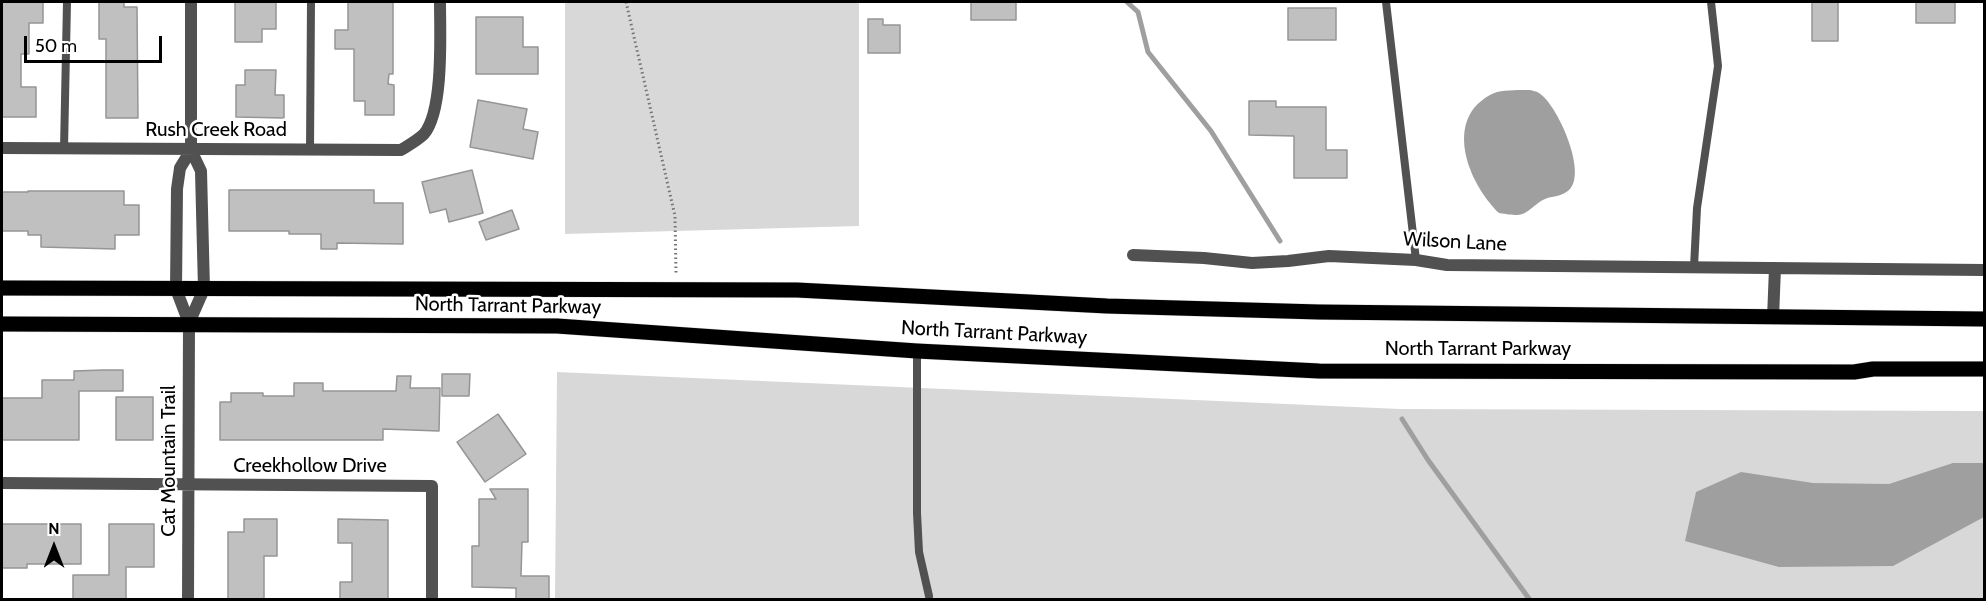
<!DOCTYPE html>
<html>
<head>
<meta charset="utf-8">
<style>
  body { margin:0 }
  #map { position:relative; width:1986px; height:601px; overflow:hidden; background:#fff; font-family:Cabin,sans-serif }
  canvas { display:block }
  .frame { position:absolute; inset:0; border:3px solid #000; pointer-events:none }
  .north { position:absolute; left:24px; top:517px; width:60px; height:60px; -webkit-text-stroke:4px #fff; paint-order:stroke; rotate:0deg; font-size:16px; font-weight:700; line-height:24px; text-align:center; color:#000 }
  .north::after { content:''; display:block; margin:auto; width:21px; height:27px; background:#000; clip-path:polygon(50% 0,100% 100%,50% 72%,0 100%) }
  .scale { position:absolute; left:24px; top:36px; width:138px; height:27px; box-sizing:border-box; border:3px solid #000; border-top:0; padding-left:8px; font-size:18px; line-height:21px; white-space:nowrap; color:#000; -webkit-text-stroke:4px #fff; paint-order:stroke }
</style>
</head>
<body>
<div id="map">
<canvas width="1986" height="601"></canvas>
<div class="frame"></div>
<div class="north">N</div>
<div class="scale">50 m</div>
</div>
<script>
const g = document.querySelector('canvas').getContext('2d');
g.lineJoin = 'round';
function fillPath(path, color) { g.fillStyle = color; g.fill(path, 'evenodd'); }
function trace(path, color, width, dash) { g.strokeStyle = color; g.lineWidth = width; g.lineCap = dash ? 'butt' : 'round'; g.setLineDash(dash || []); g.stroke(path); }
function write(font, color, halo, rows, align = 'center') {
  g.font = font + ' Cabin,sans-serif'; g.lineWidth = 5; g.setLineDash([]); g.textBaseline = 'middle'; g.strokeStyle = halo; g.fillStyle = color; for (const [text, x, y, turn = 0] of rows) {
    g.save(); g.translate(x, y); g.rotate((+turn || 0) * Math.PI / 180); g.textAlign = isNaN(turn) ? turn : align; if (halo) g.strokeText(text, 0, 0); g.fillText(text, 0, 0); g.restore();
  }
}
fillPath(new Path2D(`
  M565 2H859V226L565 234Z
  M557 372 1400 409 1984 411V599L555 600Z`), '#d8d8d8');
fillPath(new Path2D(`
  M1530 90C1533 91 1536 91 1539 93 1557 104 1587 171 1570 189 1562 198 1550 195 1541 201 1521 216 1525 217 1499 213 1474 189 1450 139 1474 108 1480 101 1488 95 1497 92 1507 90 1520 90 1530 90Z
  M1953 463H1984V517L1893 566 1779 567 1685 541 1696 492 1741 472 1813 483 1889 484Z`), '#9f9f9f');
trace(new Path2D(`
  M1127 2 1138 12 1148 52 1211 131 1280 241
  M1402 419 1428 460 1530 600`), '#9f9f9f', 5);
const building = new Path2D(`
  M2 2H43V23H29V54H21V87H36V117H2Z
  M99 2H124V7H137L138 118H106V39H99Z
  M235 2H276V29H262V42H235Z
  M348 2H393V74H389L388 84 394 85V115H365V101H354V49H335V30H348Z
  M971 2H1016V20H971Z
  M1812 2H1838V41H1812Z
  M1916 2H1955V23H1916Z
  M1288 8H1336V40H1288Z
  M476 17H523V47H538V74H476Z
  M868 19H883V25H900V53H868Z
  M245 70H276L275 95H284V118L236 117V85H245Z
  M478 100 527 109 523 129 538 132 533 159 470 147Z
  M1249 101H1276V107H1326V150H1347V178H1294V136L1249 135Z
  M472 170 483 213 449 222 446 209 430 213 422 182Z
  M229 190H374V203H403V244L337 243V249H321V234H289V231H229Z
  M28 191H124V205H139V235H115V249L41 247V235H28V231H2V192H28Z
  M512 210 519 229 486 240 479 222Z
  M103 370H123V391H79V440H2V398H42V380H74V371Z
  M442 374H470L469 396H442Z
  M397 376H411L410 388H440L439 431 383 429V440H220V402H231V393H263V396H294V383H323V391H396Z
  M116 397H153V440H116Z
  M498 414 526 454 485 482 457 442Z
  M490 489H528V542H522L521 576H549V600H516V588L472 587V546H479V499H496Z
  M244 519H277V556H264V600H228V532H244Z
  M338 519 388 520V600H340V582H352V543H338Z
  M2 524H81V564H27V568H2Z
  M109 524H154V567H126V600H73V575H109Z`);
fillPath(building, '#c0c0c0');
trace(building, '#959595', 1.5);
const primary = new Path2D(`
  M2 288 797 290 1107 306 1319 312 1984 319
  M2 324 557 326 917 351 1319 371 1854 372 1873 369H1984`);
trace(primary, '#dbdbdb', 16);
trace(new Path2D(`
  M626 2 675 216 676 273`), '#737373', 3, [1.5, 3]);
trace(new Path2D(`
  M1386 2 1416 260
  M64 149 67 2
  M310 150 311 2
  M1694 267 1697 208 1718 66 1711 2
  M917 351V513L919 552 929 596`), '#515151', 8);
trace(new Path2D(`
  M2 148 401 150C409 145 418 140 424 134 444 110 440 33 440 2
  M1133 255 1204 258 1252 263 1288 261 1329 256 1416 260 1447 265 1984 270
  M1773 318 1775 268
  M189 323 204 289 201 171 191 150V2
  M2 483 432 486V600
  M188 600 189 323 176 289 177 189 180 168 191 150`), '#515151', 12);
trace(primary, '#000', 15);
write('20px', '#000', '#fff', [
  ["Rush Creek Road",216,130],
  ["Wilson Lane",1455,242,3],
  ["North Tarrant Parkway",508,306,1],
  ["North Tarrant Parkway",994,333,3],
  ["North Tarrant Parkway",1478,349],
  ["Cat Mountain Trail",169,461,-90],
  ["Creekhollow Drive",310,466]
]);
</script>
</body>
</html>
